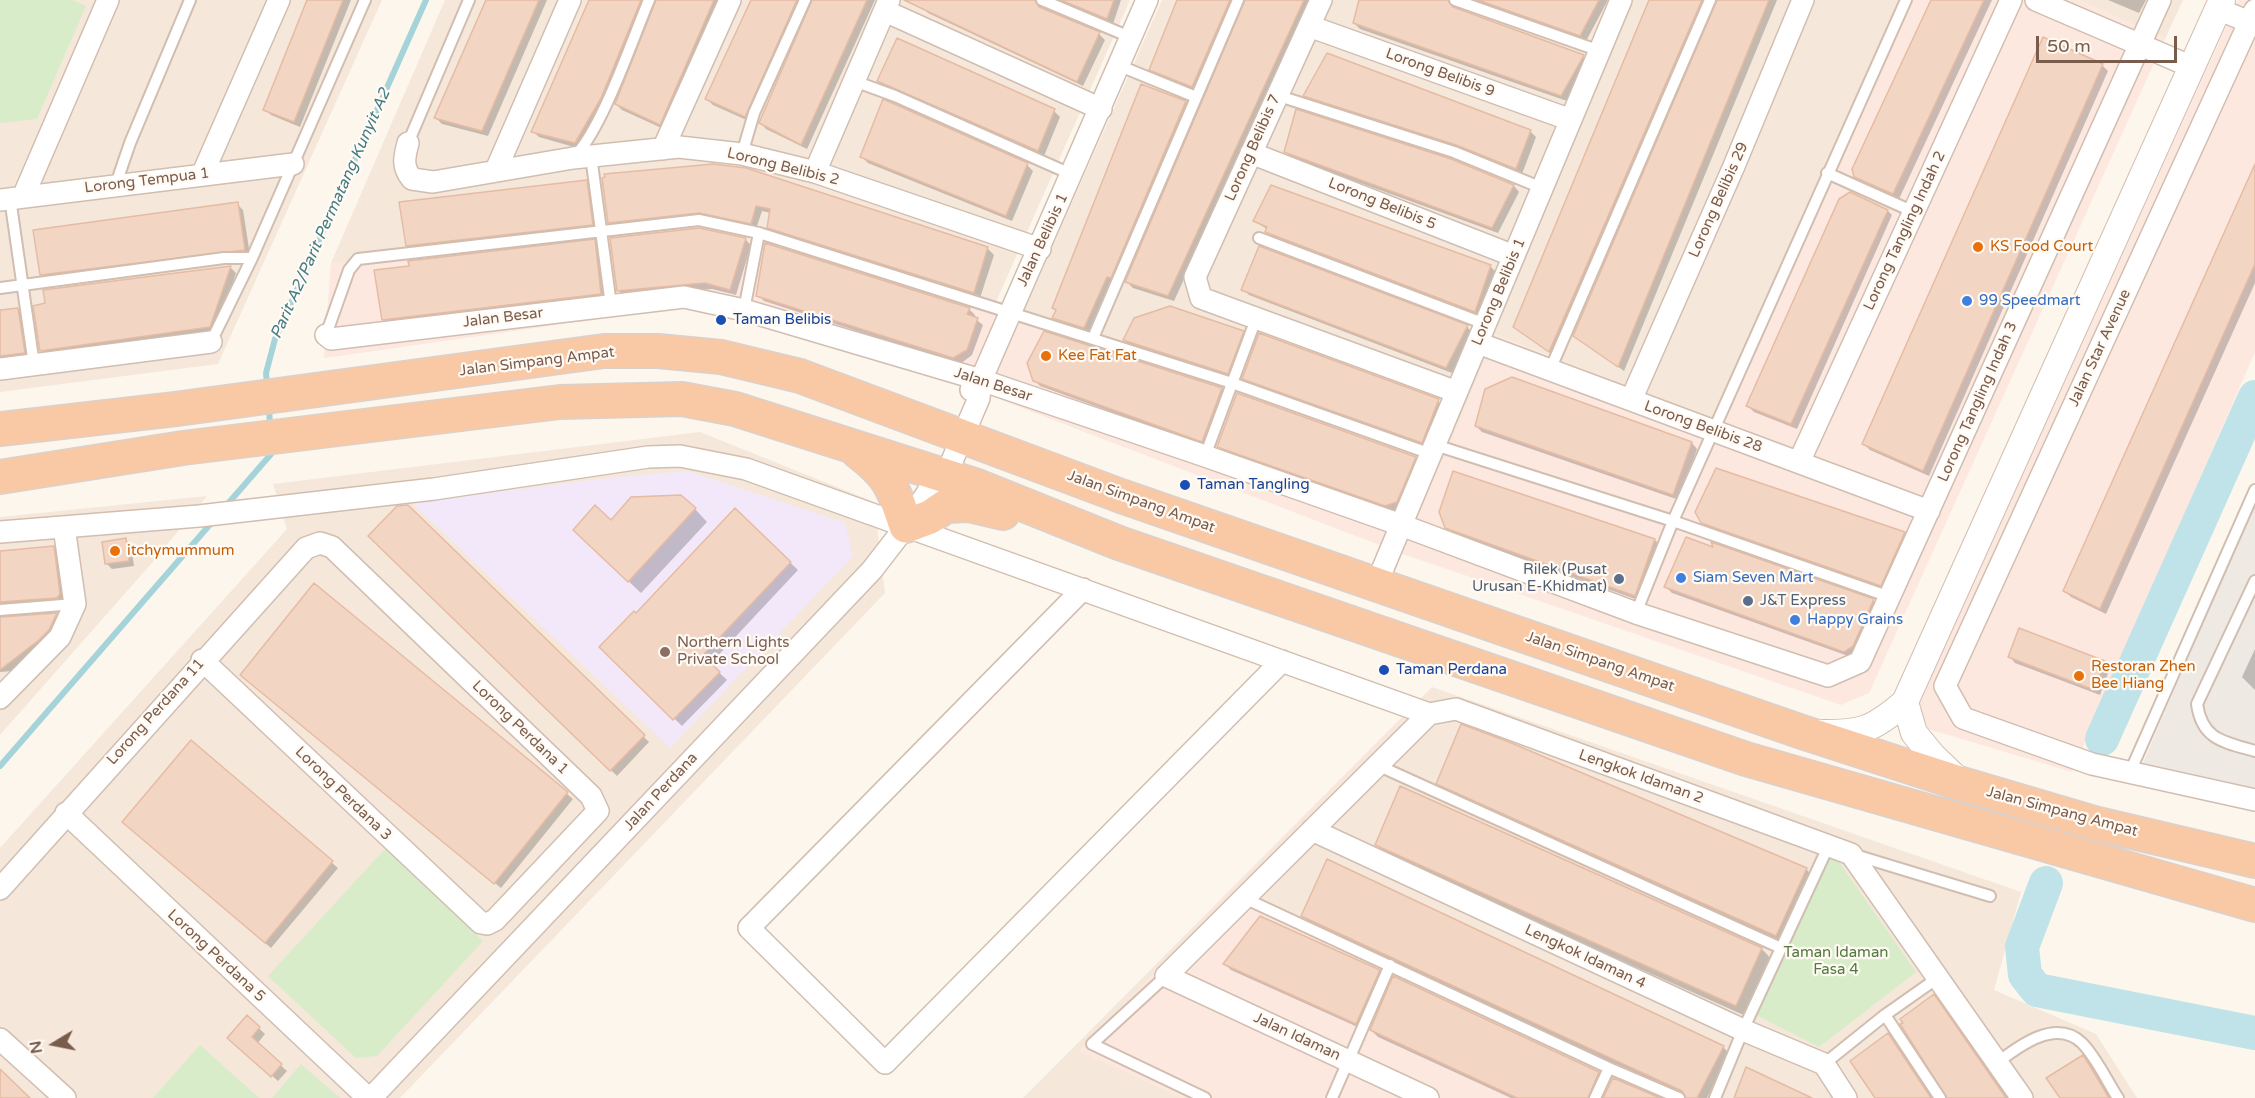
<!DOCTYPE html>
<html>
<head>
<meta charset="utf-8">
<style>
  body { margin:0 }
  #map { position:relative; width:2255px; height:1098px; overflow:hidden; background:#fdf6ec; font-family:"Varela Round",sans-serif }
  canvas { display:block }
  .north { position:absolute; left:24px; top:1014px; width:60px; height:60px; -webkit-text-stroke:4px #fffaf3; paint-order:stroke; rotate:260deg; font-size:16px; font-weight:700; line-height:24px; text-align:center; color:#7a5c4d }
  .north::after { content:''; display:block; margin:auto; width:21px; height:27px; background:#7a5c4d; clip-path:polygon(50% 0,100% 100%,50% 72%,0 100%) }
  .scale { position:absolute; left:2036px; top:36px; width:141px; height:27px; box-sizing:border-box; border:3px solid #7a5c4d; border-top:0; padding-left:8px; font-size:18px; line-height:21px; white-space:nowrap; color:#7a5c4d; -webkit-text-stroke:4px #fffaf3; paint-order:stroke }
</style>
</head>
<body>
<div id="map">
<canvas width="2255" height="1098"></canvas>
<div class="north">N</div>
<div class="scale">50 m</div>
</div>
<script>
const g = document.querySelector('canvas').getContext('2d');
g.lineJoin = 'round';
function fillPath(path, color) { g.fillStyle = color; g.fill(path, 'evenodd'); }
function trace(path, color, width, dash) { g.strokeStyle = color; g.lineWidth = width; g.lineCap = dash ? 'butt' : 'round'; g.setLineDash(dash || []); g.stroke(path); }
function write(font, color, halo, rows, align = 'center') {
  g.font = font + ' "Varela Round",sans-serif'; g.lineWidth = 4.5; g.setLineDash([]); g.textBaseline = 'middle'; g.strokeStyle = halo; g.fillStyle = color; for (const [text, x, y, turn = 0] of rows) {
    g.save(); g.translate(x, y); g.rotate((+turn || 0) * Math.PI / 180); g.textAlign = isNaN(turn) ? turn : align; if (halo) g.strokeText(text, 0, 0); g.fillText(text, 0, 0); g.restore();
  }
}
fillPath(new Path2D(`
  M0 0H382L218 364 0 392Z
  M445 0H1130L960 383 695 305 324 358 331 263Z
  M1162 0H1911L1711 419 1406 555 991 396 1021 317Z
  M2078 0H2183L2165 39Z
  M700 432 874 502 885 593 400 1098H0V848L287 529 273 484Z
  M207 496 151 564 0 735V517Z
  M1432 687 2021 892 1994 990 2096 1034 2137 1098H1023Z`), '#f5e8da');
fillPath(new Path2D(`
  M1911 0H2078L2165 39 1869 693 1841 705 1406 555 960 383 695 305 324 358 331 263 702 228 990 314 1021 317 1444 460 1495 334 1711 419Z
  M2238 0H2255V352L2072 772 1928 729 1918 705Z
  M1231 893 1696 1098H1182L1079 1051Z`), '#fde8e0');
fillPath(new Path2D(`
  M2255 503V810L2135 781Z`), '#efe9e4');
fillPath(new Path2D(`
  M688 471 845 523 853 556 670 748 412 503 616 477Z`), '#f3e8fa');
fillPath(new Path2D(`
  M0 0H72L86 6 37 119 0 123Z
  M385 849 483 941 377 1056 356 1058 268 976Z
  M1830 849 1916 972 1819 1047 1746 1010Z
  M200 1045 259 1098H153Z
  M301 1064 340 1098H272Z`), '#d8ecc9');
fillPath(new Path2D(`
  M309 0H351L300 127 271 115 265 109Z
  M488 0H547L488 136 442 124 436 118Z
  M590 0H652L581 149 539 137 533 131Z
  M657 0H723L666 130 622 110 616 104Z
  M752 0H807L751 122 713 105 707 99Z
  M812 0H875L807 149 766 129 761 123Z
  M924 0H1043L1040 4 1043 10 1099 34 1105 40 1083 86 928 13 922 7Z
  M1056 0H1121L1113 24Z
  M1179 0H1240L1198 92 1157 75 1151 69Z
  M1246 0H1312L1174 301 1133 288 1127 282Z
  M1361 0H1460L1454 3 1453 9 1583 57 1588 62 1567 101 1360 29 1354 23Z
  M1469 0H1608L1586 41Z
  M1651 0H1715L1556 357 1514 327Z
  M1718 0H1777L1624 371 1575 335Z
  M1932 0H1992L1899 199 1862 183 1856 176Z
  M2108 0H2146L2139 13Z
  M2043 39 2102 65 2108 71 1929 476 1870 450 1864 444Z
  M878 81 1054 111 1060 117 1044 156 884 87Z
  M1143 85 1186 102 1191 108 1090 333 1060 324 1054 318 1057 312 1054 308Z
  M1305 96 1530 131 1536 137 1522 174 1464 150 1311 101Z
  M1286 152 1451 160 1514 186 1519 192 1498 233 1292 158Z
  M862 157 1027 165 1033 171 1012 221 868 163Z
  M739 168 988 249 994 255 980 298 775 233 769 227 771 213 762 211 756 229 705 218 615 228 609 222Z
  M2255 168V283L2106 614 2071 597 2065 591Z
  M586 181 592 187 598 230 413 251 407 245Z
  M237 204 243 210 250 255 48 280 42 274Z
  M1886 209 1892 215 1797 429 1754 412 1748 406Z
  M1255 221 1490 266 1496 272 1481 317 1273 238 1268 230Z
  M745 239 751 245 736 295 712 289 624 296 618 290Z
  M594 241 600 247 607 298 389 325 383 319Z
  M230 267 236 273 216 332 47 356 41 350Z
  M1243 289 1467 327 1473 333 1452 373 1249 295Z
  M758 295 969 309 975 315 974 318 983 325 972 355 960 364 764 301Z
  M18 310 24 316 30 359 0 363V312Z
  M1243 332 1249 338 1234 379 1130 346 1124 340Z
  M1045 333 1222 389 1227 395 1208 447 1040 386 1034 380Z
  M1244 378 1438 401 1444 407 1428 448 1250 384Z
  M1512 379 1692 443 1697 449 1679 500 1482 432 1476 426Z
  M1218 446 1415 458 1421 464 1403 507 1391 511 1224 452Z
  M1454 473 1655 540 1661 546 1641 601 1453 534 1447 527Z
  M408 506 649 742 617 776 371 536Z
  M695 509 707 522 641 593 587 542 611 522Z
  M735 510 798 570 710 664 727 680 682 726 601 647 636 615Z
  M1702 522 1904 533 1910 539 1887 591 1709 528Z
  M125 540 131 546 134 566 112 569 106 563Z
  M1714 545 1874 601 1879 607 1851 657 1672 593 1666 587 1716 549Z
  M53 547 59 553 65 601 0 612V553Z
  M315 585 573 799 501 888 248 681Z
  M56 615 62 620 12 671 0 672V619Z
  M2255 649V690L2242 677Z
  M2010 657 2104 662 2110 668 2100 695 2015 663Z
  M191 743 338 868 271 948 130 828Z
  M1438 783 1806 869 1818 882 1789 947 1783 946 1450 796Z
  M1401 788 1762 949 1774 962 1748 1017 1389 857 1377 845Z
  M1303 916 1723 1047 1730 1054 1707 1098H1687L1310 923Z
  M1296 932 1379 971 1385 977 1362 1029 1231 970 1225 964Z
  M1934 996 1946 1009 2009 1098H1947Z
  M247 1017 265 1034 257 1044 287 1071 278 1081 235 1043Z
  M1371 1030 1598 1073 1605 1080 1596 1098H1511L1378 1037Z
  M1888 1035 1900 1048 1934 1098H1877Z
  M2082 1057 2095 1070 2112 1098H2062Z`), '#0003');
trace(new Path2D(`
  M267 386 266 373 275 339 426 0
  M269 405 270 428
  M225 507 272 453V447
  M0 766 213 521`), '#a5d3da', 6);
trace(new Path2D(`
  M2102 739 2255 397
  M2046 883 2022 947 2025 975 2037 990 2255 1033`), '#bfe3e8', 34);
const building = new Path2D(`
  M307 0H343L294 122 263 110Z
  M486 0H539L482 131 434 118Z
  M589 0H641L601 98 575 143 531 132Z
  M656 0H714L660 125 615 104Z
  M751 0H797L745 117 705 99Z
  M812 0H867L801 145 759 123Z
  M904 0H1035L1039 7 1100 32 1077 82Z
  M1061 0H1114L1107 19Z
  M1177 0H1230L1192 87 1149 70Z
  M1245 0H1304L1168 296 1125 282Z
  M1359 0H1448L1453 7 1584 55 1561 96 1353 23Z
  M1478 0H1599L1580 36Z
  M1649 0H1702L1549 352 1513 327Z
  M1717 0H1769L1618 367 1573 336Z
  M1931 0H1984L1893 194 1854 177 1852 169Z
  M2043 37 2103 64 1923 471 1862 444Z
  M897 38 1055 109 1038 151 877 81Z
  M1327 53 1531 130 1516 169 1456 145 1303 96Z
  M1141 84 1186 101 1111 278 1107 277 1084 328 1052 318 1056 310 1052 308Z
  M883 99 1028 163 1006 216 860 157Z
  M1296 109 1451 159 1514 185 1492 228 1284 152Z
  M713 164 746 168 988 247 974 293 767 228 770 209 756 206 751 224 699 213 608 223 602 178 605 177 604 174Z
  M2255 164V264L2100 609 2063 591Z
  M587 180 593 225 406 246 399 202Z
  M1271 185 1491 265 1475 312 1265 232 1267 227 1253 221Z
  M1850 192 1888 210 1791 424 1746 406 1839 199Z
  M238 202 245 250 40 275 33 230Z
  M699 228 746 238 730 290 705 283 617 291 610 238Z
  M595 239 601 294 382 320 374 270 409 266 408 261Z
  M765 243 970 308 967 314 978 318 967 350 953 358 756 296Z
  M1259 246 1468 325 1446 368 1241 290Z
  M231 266 210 327 40 351 33 306 45 303 43 290Z
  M1170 306 1244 331 1228 374 1123 340 1134 318Z
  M18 308 25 353 0 356V310Z
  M1044 331 1222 388 1202 442 1033 381 1027 363Z
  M1259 333 1439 399 1422 443 1242 379Z
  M1512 377 1692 442 1673 495 1475 426 1485 389Z
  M1237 393 1416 457 1397 502 1385 506 1217 447Z
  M1716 468 1905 532 1881 586 1701 523 1695 512Z
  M1453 471 1655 539 1635 596 1445 528 1439 512Z
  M681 495 696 508 628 582 573 530 595 505 611 520 631 497Z
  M408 505 645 735 610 771 368 536 397 506Z
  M735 508 791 562 703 655 720 672 673 720 599 647 634 611 636 613Z
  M1686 537 1713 547 1711 542 1874 599 1853 646 1844 652 1664 587Z
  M126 538 129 561 105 564 102 542Z
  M54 546 60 594 57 598 0 602V551Z
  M314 583 568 792 494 884 240 675Z
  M57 613 49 630 39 640 0 670V617Z
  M2019 628 2105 661 2094 690 2008 657Z
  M1461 724 1509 742 1807 868 1776 936 1436 784Z
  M191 740 333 861 265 943 122 822Z
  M1400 786 1762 948 1736 1006 1375 845Z
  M1327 859 1724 1046 1697 1098H1686L1682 1091 1301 916Z
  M1260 916 1380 970 1356 1024 1223 964Z
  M1393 976 1599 1072 1588 1098H1517L1370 1030Z
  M1934 994 2006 1098H1947L1900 1024 1903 1023 1900 1019Z
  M247 1015 260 1027 252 1037 282 1064 271 1077 227 1038Z
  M1888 1033 1931 1098H1875L1850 1061Z
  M2083 1055 2090 1066 2109 1098H2060L2046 1078Z
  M1746 1067 1812 1098H1734Z
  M0 1069 30 1098H0Z
  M1613 1078 1660 1098H1603Z`);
fillPath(building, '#f3d5c3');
trace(building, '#e6bba3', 1.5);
const service = new Path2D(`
  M1042 0 1130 37
  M1455 0 1600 51
  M1120 66 1196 97
  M854 81 895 96 1073 175
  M1276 95 1454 152 1542 188
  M408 143 469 0
  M742 154 754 113 805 0
  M575 156C603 127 632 40 649 0
  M591 156 611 305
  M1827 173 1914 212
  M116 184 130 143 190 0
  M10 198 34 365
  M1259 238 1485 324
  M0 288 224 258H252
  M744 310 759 233
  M326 335 349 270 358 259 699 220 759 233 1232 383 1431 454
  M1093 338 1238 0
  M211 342 252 258 365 0
  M1550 370 1710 0
  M1435 445 1673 521 1890 597
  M1205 456 1256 319
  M2255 581 2197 704C2202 740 2224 742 2255 751
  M0 610 75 604
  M1636 613 1673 521 1906 0
  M1377 765 1781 948
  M2130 772 2255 490
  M1855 855 1990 896
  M1244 898 1609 1068 1679 1098
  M1166 976 1092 1044 1205 1098
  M1885 1015 1940 1098
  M1998 1062C2019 1046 2056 1018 2082 1043 2096 1057 2107 1081 2118 1098
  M1824 1064 1885 1015 1939 977
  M1332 1098 1390 965
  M1595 1098 1609 1068
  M1715 1098 1743 1030 1828 847`);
const minor = new Path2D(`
  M1321 0 1195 277 1201 298 1457 392
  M2036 0 2192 67
  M2218 9 2249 22
  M2255 10 1945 686 1963 718 2092 764 2255 800
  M885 11 1101 109
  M1309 26 1571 120
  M408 143C404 158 402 167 412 179L433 182 573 158 679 147 742 154 815 172 1040 249
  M663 149 730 0
  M1251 153 1514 256
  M496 170 570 0
  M815 172 889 0
  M203 173 279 0
  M23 197 108 0
  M0 200 293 164
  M326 335 331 339 684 297 744 310 981 380 1205 456 1401 525 1636 613 1828 676 1860 662 2160 0
  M1478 343 1929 511
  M0 369 211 342
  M971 390 981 380 1147 0
  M1631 400 1734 166 1803 0
  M1799 462 2011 0
  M0 532 199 516 434 489 648 457 680 456 746 469 1429 714
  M1376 585 1621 0
  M1083 589 749 928 885 1063 1282 661
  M0 698 60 637 75 604 64 527
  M1429 714 1456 709 1851 854 2022 1098
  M66 813 368 1098
  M1312 830 1743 1030 1824 1064 1846 1098
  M0 889 306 548 320 543 332 547 591 796 598 811 495 920 487 924 481 923 202 660
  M0 1039 65 1098
  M371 1098 872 570 906 526 938 476 949 468 979 398 981 380
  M1428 1098 1166 976 1429 714`);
const tertiary = new Path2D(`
  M1905 702 1914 733 1932 755 1959 781
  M1818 733C1861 734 1873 730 1905 702L2222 0`);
const trunk = new Path2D(`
  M0 429 176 409 604 351H658L721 357 800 376 1121 496 1802 732 1962 784 2094 823 2255 861
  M858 452C891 477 893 488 906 526L930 517 946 506 969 505 1003 513
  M0 477 183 448 560 402 682 399 735 409 977 486 1119 543 1746 759 2255 905`);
trace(service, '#d1beb0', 14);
trace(minor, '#d1beb0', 24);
trace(tertiary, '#d1beb0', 28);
trace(trunk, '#dad1cd', 36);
trace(service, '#fff', 10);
trace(minor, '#fff', 21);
trace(tertiary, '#fff', 26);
trace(trunk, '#f9c8a4', 33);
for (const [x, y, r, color] of [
  [1978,247,6,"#e8710a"],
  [1967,301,6,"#3f7fe0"],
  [721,320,6,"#1a4fb4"],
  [1046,356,6,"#e8710a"],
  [1185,485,6,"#1a4fb4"],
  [115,551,6,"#e8710a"],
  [1681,578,6,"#3f7fe0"],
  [1619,579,6,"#5c6f8a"],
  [1748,601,6,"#5c6f8a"],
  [1795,620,6,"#3f7fe0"],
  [665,652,6,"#8d6e63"],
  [1384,670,6,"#1a4fb4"],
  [2079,676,6,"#e8710a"]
]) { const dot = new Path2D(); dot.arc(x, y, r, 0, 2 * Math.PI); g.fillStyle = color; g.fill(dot); trace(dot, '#fffaf3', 2); }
write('15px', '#7a5c4d', '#fffaf3', [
  ["Lorong Belibis 9",1440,73,20],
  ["Lorong Belibis 7",1253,148,-66],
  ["Lorong Belibis 2",783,167,14],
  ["Lorong Tempua 1",147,181,-7],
  ["Lorong Belibis 29",1719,200,-66],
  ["Lorong Belibis 5",1382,204,22],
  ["Lorong Tangling Indah 2",1905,231,-65],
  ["Jalan Belibis 1",1043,240,-65],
  ["Lorong Belibis 1",1499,292,-67],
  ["Jalan Besar",503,318,-7],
  ["Jalan Star Avenue",2100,348,-65],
  ["Jalan Simpang Ampat",537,362,-7],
  ["Jalan Besar",993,385,18],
  ["Lorong Tangling Indah 3",1978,402,-66],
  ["Lorong Belibis 28",1703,427,20],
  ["Jalan Simpang Ampat",1141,502,20],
  ["Jalan Simpang Ampat",1600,662,19],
  ["Lorong Perdana 11",156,712,-48],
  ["Lorong Perdana 1",520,728,44],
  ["Lengkok Idaman 2",1641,777,20],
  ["Jalan Perdana",661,792,-47],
  ["Lorong Perdana 3",343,794,44],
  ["Jalan Simpang Ampat",2062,812,15],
  ["Lorong Perdana 5",216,956,43],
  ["Lengkok Idaman 4",1585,957,25],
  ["Jalan Idaman",1297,1037,25]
]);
write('15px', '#c56008', '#fffaf3', [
  ["KS Food Court",1990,247],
  ["Kee Fat Fat",1058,356],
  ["itchymummum",127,551],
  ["Restoran Zhen",2091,667],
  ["Bee Hiang",2091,684]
], 'left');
write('15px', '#366cbe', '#fffaf3', [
  ["99 Speedmart",1979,301],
  ["Siam Seven Mart",1693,578],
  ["Happy Grains",1807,620]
], 'left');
write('15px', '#164399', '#fffaf3', [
  ["Taman Belibis",733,320],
  ["Taman Tangling",1197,485],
  ["Taman Perdana",1396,670]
], 'left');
write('15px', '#4e5e75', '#fffaf3', [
  ["Rilek (Pusat",1607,570],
  ["Urusan E-Khidmat)",1607,587],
  ["J&T Express",1760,601,"left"]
], 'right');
write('15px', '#785e54', '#fffaf3', [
  ["Northern Lights",677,643],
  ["Private School",677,660]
], 'left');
write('15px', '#537a41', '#fffaf3', [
  ["Taman Idaman",1836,953],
  ["Fasa 4",1836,970]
]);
write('italic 16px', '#437c86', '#fffaf3', [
  ["Parit A2/Parit Permatang Kunyit A2",331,214,-66]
]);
</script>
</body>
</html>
